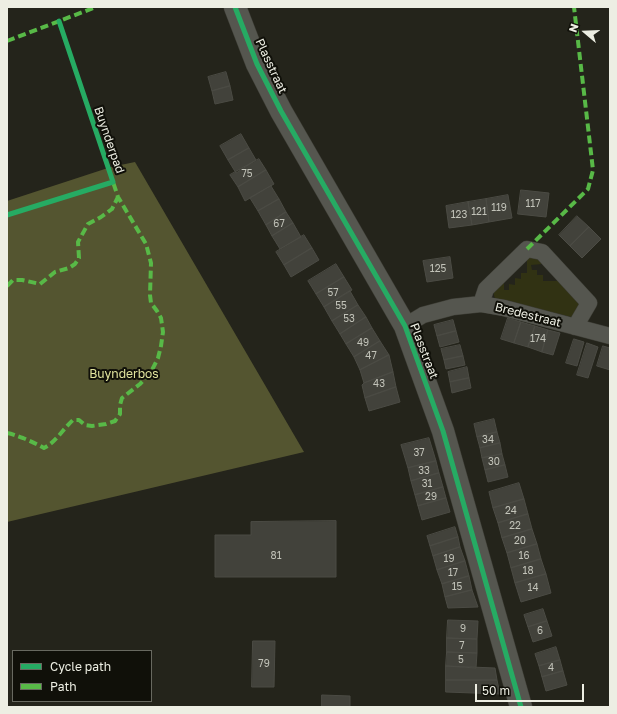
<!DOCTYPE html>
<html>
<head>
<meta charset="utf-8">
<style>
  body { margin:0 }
  #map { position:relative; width:617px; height:714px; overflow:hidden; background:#24241b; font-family:"Golos Text",sans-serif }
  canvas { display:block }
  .frame { position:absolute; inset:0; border:8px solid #edeee3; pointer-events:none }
  .legend { position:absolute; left:12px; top:650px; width:140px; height:52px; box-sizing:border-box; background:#101009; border:1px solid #686960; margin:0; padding:5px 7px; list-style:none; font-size:12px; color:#edeee3 }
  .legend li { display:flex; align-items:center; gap:8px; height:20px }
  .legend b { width:20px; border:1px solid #686960 }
  .north { position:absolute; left:565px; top:12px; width:40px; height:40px; -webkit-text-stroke:3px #101009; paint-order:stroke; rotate:289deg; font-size:11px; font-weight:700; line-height:16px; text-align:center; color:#edeee3 }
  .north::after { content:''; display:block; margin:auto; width:14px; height:18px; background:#edeee3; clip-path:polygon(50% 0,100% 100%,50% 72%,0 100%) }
  .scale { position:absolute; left:475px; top:684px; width:109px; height:18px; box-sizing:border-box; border:2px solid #edeee3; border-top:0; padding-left:5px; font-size:12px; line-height:14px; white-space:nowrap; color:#edeee3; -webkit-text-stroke:3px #101009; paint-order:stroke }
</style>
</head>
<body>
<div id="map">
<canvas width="617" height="714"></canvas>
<div class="frame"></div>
<ul class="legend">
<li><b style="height:5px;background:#26ab63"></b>Cycle path</li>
<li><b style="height:5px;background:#58b947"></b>Path</li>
</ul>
<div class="north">N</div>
<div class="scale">50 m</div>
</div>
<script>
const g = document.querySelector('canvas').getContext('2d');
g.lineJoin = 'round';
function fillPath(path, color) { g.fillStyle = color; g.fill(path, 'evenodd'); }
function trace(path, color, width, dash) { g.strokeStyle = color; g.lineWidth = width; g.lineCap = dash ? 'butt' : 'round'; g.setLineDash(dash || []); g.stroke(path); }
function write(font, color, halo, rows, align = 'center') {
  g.font = font + ' "Golos Text",sans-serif'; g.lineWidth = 4; g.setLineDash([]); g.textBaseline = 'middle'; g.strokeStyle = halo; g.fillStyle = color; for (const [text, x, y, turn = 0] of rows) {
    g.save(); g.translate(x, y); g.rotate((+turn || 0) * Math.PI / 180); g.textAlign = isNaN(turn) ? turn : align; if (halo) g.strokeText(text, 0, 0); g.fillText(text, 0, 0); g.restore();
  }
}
fillPath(new Path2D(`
  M527 257 536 258 542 264 531 265 532 270H537V275H543V281H560L579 300V309L571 317 495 298C491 289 499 285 504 280V290H509V284L515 285V278L521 279V273H527Z`), '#313213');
fillPath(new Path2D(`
  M135 162 304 452 7 522V201L111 167Z`), '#545530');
const building = new Path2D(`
  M226 72 230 86 212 91 208 77Z
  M230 86 233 100 215 104 212 91Z
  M241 134 249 148 228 160 220 146Z
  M249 148 256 160 236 173 228 160Z
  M259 159 266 170 238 187 230 175Z
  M266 170 274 184 245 201 238 187Z
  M271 186 279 199 258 211 250 198Z
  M521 190 549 193 546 217 518 214Z
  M508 195 512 218 489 222 486 199Z
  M279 199 286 212 266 225 258 211Z
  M486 199 489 222 472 225 468 202Z
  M468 202 472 225 449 228 446 206Z
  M286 212 293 223 272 236 266 225Z
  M577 216 589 227 570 246 559 235Z
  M293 223 301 237 280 249 272 236Z
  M589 227 601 239 582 258 570 246Z
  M304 235 312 248 284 265 276 252Z
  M312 248 319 260 291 277 284 265Z
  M450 257 453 278 427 282 423 261Z
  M336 264 344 277 316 294 308 281Z
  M344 277 352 290 324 307 316 294Z
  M350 291 358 305 332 321 324 307Z
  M358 305 366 317 340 334 332 321Z
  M366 317 372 328 346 344 340 334Z
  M508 318 521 322 514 343 501 339Z
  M453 320 456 331 437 336 434 325Z
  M521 322 535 326 528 347 514 343Z
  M535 326 548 330 542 352 528 347Z
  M372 328 380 341 354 357 346 344Z
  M548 330 560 333 553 355 542 352Z
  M456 331 459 342 440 347 437 336Z
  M574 339 584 342 577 366 566 363Z
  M380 341 389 355 360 370 354 357Z
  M587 343 598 347 588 378 577 375Z
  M460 345 463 356 444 360 441 349Z
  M603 346 610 348V370L597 366Z
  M389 355 393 372 364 383 360 370Z
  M463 356 465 365 446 369 444 360Z
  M467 367 469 378 450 382 448 372Z
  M393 372 396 387 365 398 362 385 364 383Z
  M469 378 471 388 452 393 450 382Z
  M396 387 400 402 369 411 365 398Z
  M494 419 497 432 477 437 474 424Z
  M497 432 500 443 480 448 477 437Z
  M429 438 436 461 408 468 401 445Z
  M500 443 502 454 482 458 480 448Z
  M502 454 505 465 485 470 482 458Z
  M436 461 439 473 411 481 408 468Z
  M505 465 508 477 488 482 485 470Z
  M439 473 443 487 415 495 411 481Z
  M519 483 524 499 493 508 489 492Z
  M443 487 446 498 418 506 415 495Z
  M446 498 450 512 422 520 418 506Z
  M524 499 528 514 498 523 493 508Z
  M528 514 532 529 502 538 498 523Z
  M336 521V577H215V535H251V522Z
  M455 527 458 537 430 546 427 536Z
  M532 529 537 544 507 553 502 538Z
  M458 537 460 547 433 556 430 546Z
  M537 544 541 559 511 568 507 553Z
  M460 547 465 561 437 570 433 556Z
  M541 559 546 574 515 583 511 568Z
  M465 561 469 576 442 584 437 570Z
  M546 574 551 593 521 602 515 583Z
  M469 576 472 590 445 597 442 584Z
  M472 590 478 607 448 608 445 597Z
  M543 609 547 621 528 627 524 615Z
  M448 620 478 621 477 639 447 638Z
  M547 621 552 636 533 642 528 627Z
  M447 638 477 639V653L447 652Z
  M253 641H275L274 687H252Z
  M556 647 560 660 539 666 535 654Z
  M447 652 477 653 476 668 446 666Z
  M560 660 563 671 542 677 539 666Z
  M446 666 495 668 497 680H446Z
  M563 671 567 685 546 691 542 677Z
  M446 680H497L500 694 446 692Z
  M322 695 350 696V707H322Z`);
fillPath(building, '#42423b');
trace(building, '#4b4b44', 1);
const street = new Path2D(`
  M481 304 486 289 527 249 542 252 589 303 575 327
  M405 326 423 315 453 307 481 304 504 308 610 336`);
const secondary = new Path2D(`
  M235 7 257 64 281 111 405 326 443 431 521 707`);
trace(street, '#3e3e36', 17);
trace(secondary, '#3e3e36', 23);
trace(street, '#55564f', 16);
trace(secondary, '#55564f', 22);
trace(new Path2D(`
  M7 41 96 7
  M527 249 588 189 593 170 574 7
  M7 286 13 280H22L40 284 55 272 69 268 75 264 79 258 78 242 88 224 101 217 112 209 118 197
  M7 433C13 434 17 436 23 438 30 441 37 444 44 448 56 442 63 429 73 420H79L85 425 92 426 106 424 115 421 120 414V405L122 398 140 384 150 374 158 358 161 346 163 332 161 318 157 311 151 303 150 295 151 263 146 244 118 197 113 182`), '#58b947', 4, [8, 4]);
trace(new Path2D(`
  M235 7 257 64 281 111 405 326 443 431 521 707
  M7 215 113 182 59 21`), '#26ab63', 5);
write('10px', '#c2c3b9', null, [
  ["75",247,174],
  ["117",533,204],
  ["119",499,208],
  ["121",479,212],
  ["123",459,215],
  ["67",279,224],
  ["125",438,269],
  ["57",333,293],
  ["55",341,306],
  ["53",349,319],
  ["174",538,339],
  ["49",363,343],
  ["47",371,356],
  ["43",379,384],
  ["34",488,440],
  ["37",419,453],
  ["30",494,462],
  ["33",424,471],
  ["31",427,484],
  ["29",431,497],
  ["24",511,511],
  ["22",515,526],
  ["20",520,541],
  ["81",276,556],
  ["16",524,556],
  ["19",449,559],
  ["18",528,571],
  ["17",453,573],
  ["15",457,587],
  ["14",533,588],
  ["9",463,629],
  ["6",540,631],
  ["7",462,646],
  ["5",461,660],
  ["79",264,664],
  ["4",551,668]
]);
write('12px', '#edeee3', '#101009', [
  ["Plasstraat",271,66,65],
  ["Buynderpad",109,140,71],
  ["Bredestraat",528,315,14],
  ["Plasstraat",424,351,69]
]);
write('12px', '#e1e49d', '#101009', [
  ["Buynderbos",124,374]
]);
</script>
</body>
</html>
